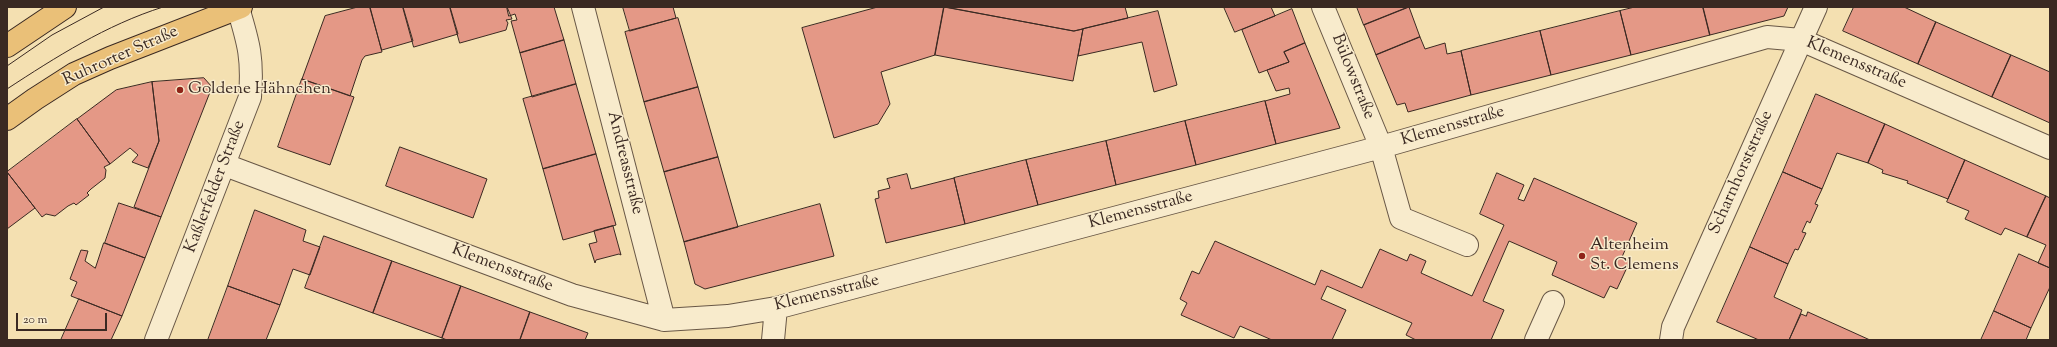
<!DOCTYPE html>
<html>
<head>
<meta charset="utf-8">
<style>
  body { margin:0 }
  #map { position:relative; width:2057px; height:347px; overflow:hidden; background:#f4e0b1; font-family:"Sorts Mill Goudy",serif }
  canvas { display:block }
  .frame { position:absolute; inset:0; border:8px solid #3a2922; pointer-events:none }
  .scale { position:absolute; left:16px; top:313px; width:91px; height:18px; box-sizing:border-box; border:2px solid #3a2922; border-top:0; padding-left:5px; font-size:12px; line-height:14px; white-space:nowrap; color:#3a2922; -webkit-text-stroke:3px #f8ebcc; paint-order:stroke }
</style>
</head>
<body>
<div id="map">
<canvas width="2057" height="347"></canvas>
<div class="frame"></div>
<div class="scale">20 m</div>
</div>
<script>
const g = document.querySelector('canvas').getContext('2d');
g.lineJoin = 'round';
function fillPath(path, color) { g.fillStyle = color; g.fill(path, 'evenodd'); }
function trace(path, color, width, dash) { g.strokeStyle = color; g.lineWidth = width; g.lineCap = dash ? 'butt' : 'round'; g.setLineDash(dash || []); g.stroke(path); }
function write(font, color, halo, rows, align = 'center') {
  g.font = font + ' "Sorts Mill Goudy",serif'; g.lineWidth = 3; g.setLineDash([]); g.textBaseline = 'middle'; g.strokeStyle = halo; g.fillStyle = color; for (const [text, x, y, turn = 0] of rows) {
    g.save(); g.translate(x, y); g.rotate((+turn || 0) * Math.PI / 180); g.textAlign = isNaN(turn) ? turn : align; if (halo) g.strokeText(text, 0, 0); g.fillText(text, 0, 0); g.restore();
  }
}
const building = new Path2D(`
  M358 7H370L382 52 365 56 362 60 350 96 302 79 325 16Z
  M370 7H403L413 41 382 50Z
  M403 7H450L458 34 414 47Z
  M450 7H507L512 19 506 20 508 23 506 30 460 43Z
  M507 7H554L564 40 520 53 511 21 517 20 515 14 509 16Z
  M623 7H673L676 18 630 31Z
  M878 7H944L935 55 881 72 890 104 878 124 834 138 802 28Z
  M944 7 1074 31 1083 29 1073 81 935 55Z
  M946 7H1125L1128 18 1074 31Z
  M1224 7H1271L1275 16 1235 32Z
  M1357 7H1409L1364 25Z
  M1409 7 1420 37 1376 55 1364 25Z
  M1635 7H1703L1710 35 1631 55 1620 11Z
  M1703 7H1788L1784 16 1710 35Z
  M1854 7H1904L1936 22 1918 64 1843 31Z
  M1292 9 1305 43 1284 52 1289 62 1259 73 1242 30Z
  M1158 11 1177 85 1154 92 1142 42 1078 56 1083 29Z
  M1620 11 1631 55 1551 75 1540 31Z
  M678 18 698 87 644 102 625 32Z
  M1936 22 2011 55 1992 97 1918 64Z
  M1540 31 1551 75 1471 95 1461 51Z
  M1420 37 1425 49 1445 43 1447 54 1461 51 1471 95 1408 112 1405 103 1397 105 1376 55Z
  M564 40 576 84 532 97 520 53Z
  M1305 43 1340 128 1276 144 1265 101 1290 94 1289 88 1276 91 1267 70 1289 62 1284 52Z
  M2011 55 2050 72V123L1992 97Z
  M204 78 212 87 161 217 134 207 159 141 152 82Z
  M302 79 354 97 330 165 278 147Z
  M152 82 159 141 148 168 132 162 138 155 130 148 110 164 77 119 116 90Z
  M576 84 596 154 543 169 523 99Z
  M698 87 718 157 664 172 644 102Z
  M1816 94 1885 124 1868 163 1837 153 1822 189 1783 172Z
  M1265 101 1276 144 1196 165 1185 121Z
  M77 119 110 164 104 167 106 170 105 178 91 189 87 193 89 195 76 205 74 203 68 206 55 216 46 214 42 217 7 172Z
  M1185 121 1196 165 1116 185 1106 141Z
  M1885 124 1965 160 1948 199 1907 183 1908 181 1882 173 1883 170 1868 163Z
  M1106 141 1116 185 1038 205 1026 160Z
  M400 147 487 179 473 218 386 186Z
  M596 154 616 225 563 240 543 169Z
  M718 157 738 227 684 242 664 172Z
  M1026 160 1038 205 965 224 954 178Z
  M1965 160 2046 196 2027 237 2005 228 2001 235 1965 219 1969 211 1947 202Z
  M7 172 35 208 7 229Z
  M1783 172 1822 189 1815 204 1818 205 1810 223 1807 221 1802 232 1806 233 1798 250 1795 249 1788 264 1750 247Z
  M1497 173 1524 185 1518 199 1524 201 1534 178 1637 223 1622 257 1630 261 1617 289 1610 286 1604 298 1552 275 1557 262 1509 241 1483 301 1504 310 1491 340H1416L1406 335 1412 323 1327 286 1321 299 1346 310 1332 340H1272L1240 326 1234 338 1181 315 1187 303 1180 299 1192 271 1199 274 1215 241 1315 285 1321 270 1362 288 1380 249 1407 261 1410 254 1426 261 1421 273 1472 296 1504 225 1480 214Z
  M907 174 911 189 954 178 965 224 886 243 875 199 879 198 878 191 890 188 887 179Z
  M2046 196 2050 198V268L2038 263 2046 245 2027 237Z
  M119 203 161 217 145 258 105 243Z
  M820 204 834 256 705 289 695 284 684 242Z
  M255 210 306 230 303 241 320 247 310 275 293 269 280 305 228 286Z
  M613 226 621 255 619 254 596 260 595 263 589 244 597 242 594 231Z
  M324 236 392 261 373 313 305 288Z
  M104 243 145 258 122 316 71 296 77 282 70 279 81 250 88 251 85 261 95 268Z
  M1750 247 1788 264 1774 297 1802 310 1789 340H1759L1717 322Z
  M2019 254 2050 268V287L2031 328 1994 311Z
  M392 261 461 286 442 338 373 313Z
  M228 286 280 305 266 340H208Z
  M461 286 530 312 520 340H447L442 338Z
  M79 299 122 316 111 340H61Z
  M1994 311 2031 328 2026 340H1981Z
  M530 312 588 333 585 340H520Z
  M1808 312 1870 340H1789L1801 314 1806 316Z`);
fillPath(building, '#e49886');
trace(building, '#3a2922', 1);
const minor = new Path2D(`
  M583 7 664 320
  M1323 7 1381 147 1401 218 1467 245
  M225 165 572 295 664 320 728 316 776 308 1381 147 1767 37 1801 40 2050 148
  M156 340 250 97C253 59 249 44 238 8
  M773 340 776 308
  M1536 340 1553 302
  M1671 340 1673 327 1816 7`);
const major = new Path2D(`
  M7 46 65 7
  M7 119 35 99 74 74 110 58 241 7`);
trace(minor, '#685746', 24);
trace(major, '#3a2922', 24);
trace(minor, '#f8ebcc', 22);
trace(major, '#eac078', 22);
trace(new Path2D(`
  M7 66 52 35 104 7
  M7 89C56 57 106 25 163 7`), '#3a2922', 1);
for (const [x, y, r, color] of [
  [180,90,4,"#8f2418"],
  [1582,256,4,"#8f2418"]
]) { const dot = new Path2D(); dot.arc(x, y, r, 0, 2 * Math.PI); g.fillStyle = color; g.fill(dot); trace(dot, '#f8ebcc', 1.5); }
write('17px', '#3a2922', '#f8ebcc', [
  ["Ruhrorter Straße",121,57,-24],
  ["Klemensstraße",1856,64,23],
  ["Bülowstraße",1352,77,68],
  ["Klemensstraße",1453,127,-16],
  ["Andreasstraße",624,163,76],
  ["Scharnhorststraße",1742,173,-66],
  ["Kaßlerfelder Straße",216,187,-69],
  ["Klemensstraße",1141,211,-15],
  ["Klemensstraße",502,269,21],
  ["Klemensstraße",827,294,-14]
]);
write('17px', '#3a2922', '#f8ebcc', [
  ["Goldene Hähnchen",188,90],
  ["Altenheim",1590,246],
  ["St. Clemens",1590,266]
], 'left');
</script>
</body>
</html>
